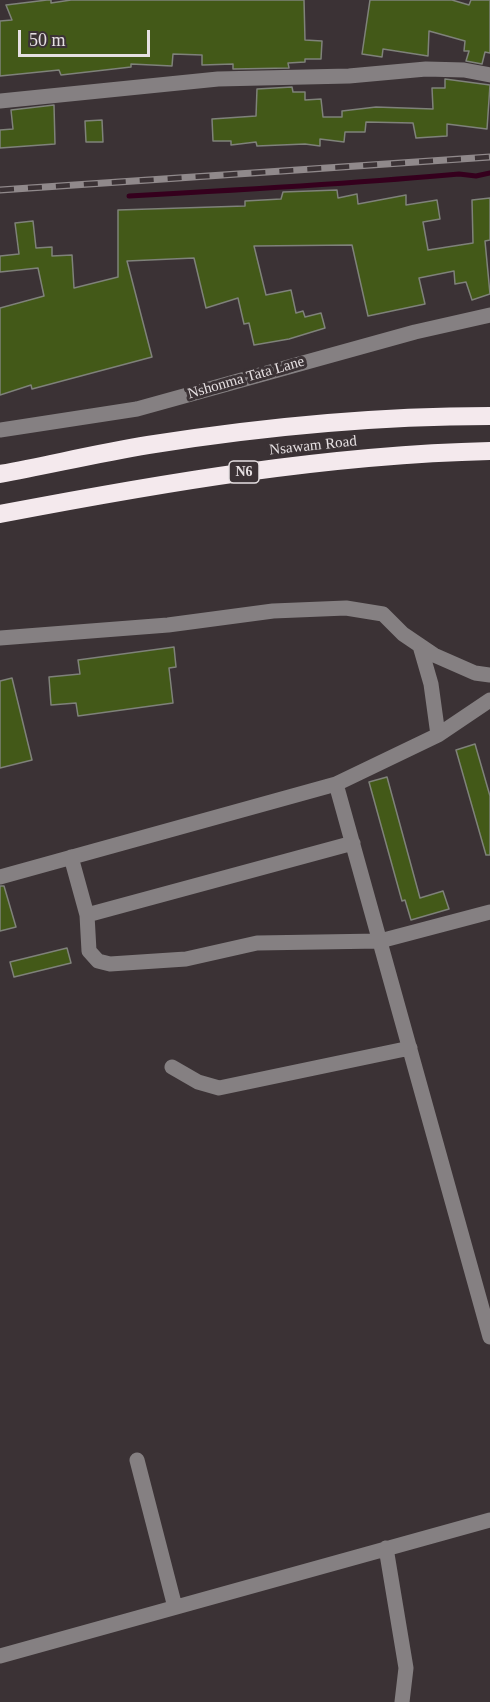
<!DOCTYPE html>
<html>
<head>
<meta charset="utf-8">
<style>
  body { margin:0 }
  #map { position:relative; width:490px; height:1702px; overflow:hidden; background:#3b3235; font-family:"Times New Roman",serif }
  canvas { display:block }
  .scale { position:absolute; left:18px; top:30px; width:132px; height:27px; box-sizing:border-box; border:3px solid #e6e0e2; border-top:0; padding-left:8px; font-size:18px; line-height:21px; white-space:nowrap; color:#e6e0e2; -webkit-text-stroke:4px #3b3235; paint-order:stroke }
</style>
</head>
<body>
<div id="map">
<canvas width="490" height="1702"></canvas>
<div class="scale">50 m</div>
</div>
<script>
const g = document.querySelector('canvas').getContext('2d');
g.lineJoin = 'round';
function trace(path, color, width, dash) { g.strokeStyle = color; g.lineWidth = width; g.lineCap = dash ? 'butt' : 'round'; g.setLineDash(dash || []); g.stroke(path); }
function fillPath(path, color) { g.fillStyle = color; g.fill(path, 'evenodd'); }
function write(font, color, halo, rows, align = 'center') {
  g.font = font + ' "Times New Roman",serif'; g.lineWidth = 6; g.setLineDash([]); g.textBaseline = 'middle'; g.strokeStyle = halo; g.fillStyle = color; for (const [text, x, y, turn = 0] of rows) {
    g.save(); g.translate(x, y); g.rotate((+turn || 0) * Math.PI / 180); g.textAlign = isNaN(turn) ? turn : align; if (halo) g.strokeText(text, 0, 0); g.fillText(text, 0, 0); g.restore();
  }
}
trace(new Path2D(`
  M129 196C239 190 349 184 459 174L476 176 490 173`), '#35001d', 5);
const building = new Path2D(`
  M47 0H51V3L71 0H304L305 40 322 41 321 59H305V62L288 63 289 68 233 69V64L202 65V55L173 54 172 66 131 64V67L61 75 59 70 0 76V21L12 20 6 5Z
  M370 0H452L469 5 471 0H490V53L485 52 482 64 466 61 469 51H464L465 41 429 31 428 56 383 49 382 57 362 54Z
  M445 79 490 85 487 129 447 124V136L416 138 413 123 366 122 365 132H345L344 142 320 139V146L305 144 257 146 256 142 231 145V141H213L212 119 256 116 257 89 292 87 293 92H305V100L321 99 323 117H342V111L376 107 433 109 432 88H445Z
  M54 105 55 144 0 148V130L13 129 11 110Z
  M102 120 103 142H86L85 121Z
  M337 190 338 198 357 194 358 204 406 195V205L437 200 440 219 423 222 428 250 473 243 472 200 490 198V240L485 241 490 294 472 300 466 282 455 284 454 271 419 278 425 304 368 316 352 245 254 246 266 295 291 290 296 313 303 311 305 317 321 313 325 328 289 339 254 345 249 323 244 324 238 298 206 308 194 258 127 261 152 357 32 389 31 385 0 395V308L44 296 38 268 0 272V256L19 254 15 223 33 221 36 248 52 247V256L72 255 74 288 118 277V210L245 206V201L281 199 283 192Z
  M174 647 176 667 169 668 173 703 78 716 76 703 51 705 49 677 80 674 78 660Z
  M12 678 32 760 0 768V681Z
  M475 744 490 796V855H486L456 750Z
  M387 777 420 898 443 891 449 909 411 920 405 900 402 901 369 782Z
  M0 886H4L16 927 0 931Z
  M67 948 71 963 14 977 10 962Z`);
fillPath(building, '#435918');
trace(building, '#7f827a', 1.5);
trace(new Path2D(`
  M0 101 218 79 349 76 426 69 464 70 490 75
  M0 430 137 409 415 332 490 315
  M0 638 168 625 273 611 346 608 383 614 403 634 434 655 475 673 490 675
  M420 646 431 684 438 735
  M336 784 490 1337
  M71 857 87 915 353 843
  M0 877 336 784 438 735 490 700
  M87 915 89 951 98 961 110 964 186 959 257 943 380 941 490 912
  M172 1067 198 1082 219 1088 410 1048
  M137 1460 175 1607
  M386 1548 406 1668 402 1702
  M0 1656 490 1520`), '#858082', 15);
trace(new Path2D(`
  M0 474C49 465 99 453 148 445 261 427 376 416 490 416
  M0 514C162 483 325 455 490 451`), '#f4e9ed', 18);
const rail = new Path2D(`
  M0 190 490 157`);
trace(rail, '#90898b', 7);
trace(rail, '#3b3235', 4.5, [14]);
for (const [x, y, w] of [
  [244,472,30]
]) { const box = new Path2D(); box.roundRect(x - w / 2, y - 11, w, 22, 4.5); g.fillStyle = '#3b3235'; g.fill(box); trace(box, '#e6e0e2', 1.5); }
write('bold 14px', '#e6e0e2', null, [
  ["N6",244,472]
]);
write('15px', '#e6e0e2', '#3b3235', [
  ["Nshonma Tata Lane",246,378,-16],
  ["Nsawam Road",313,446,-6]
]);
</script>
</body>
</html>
